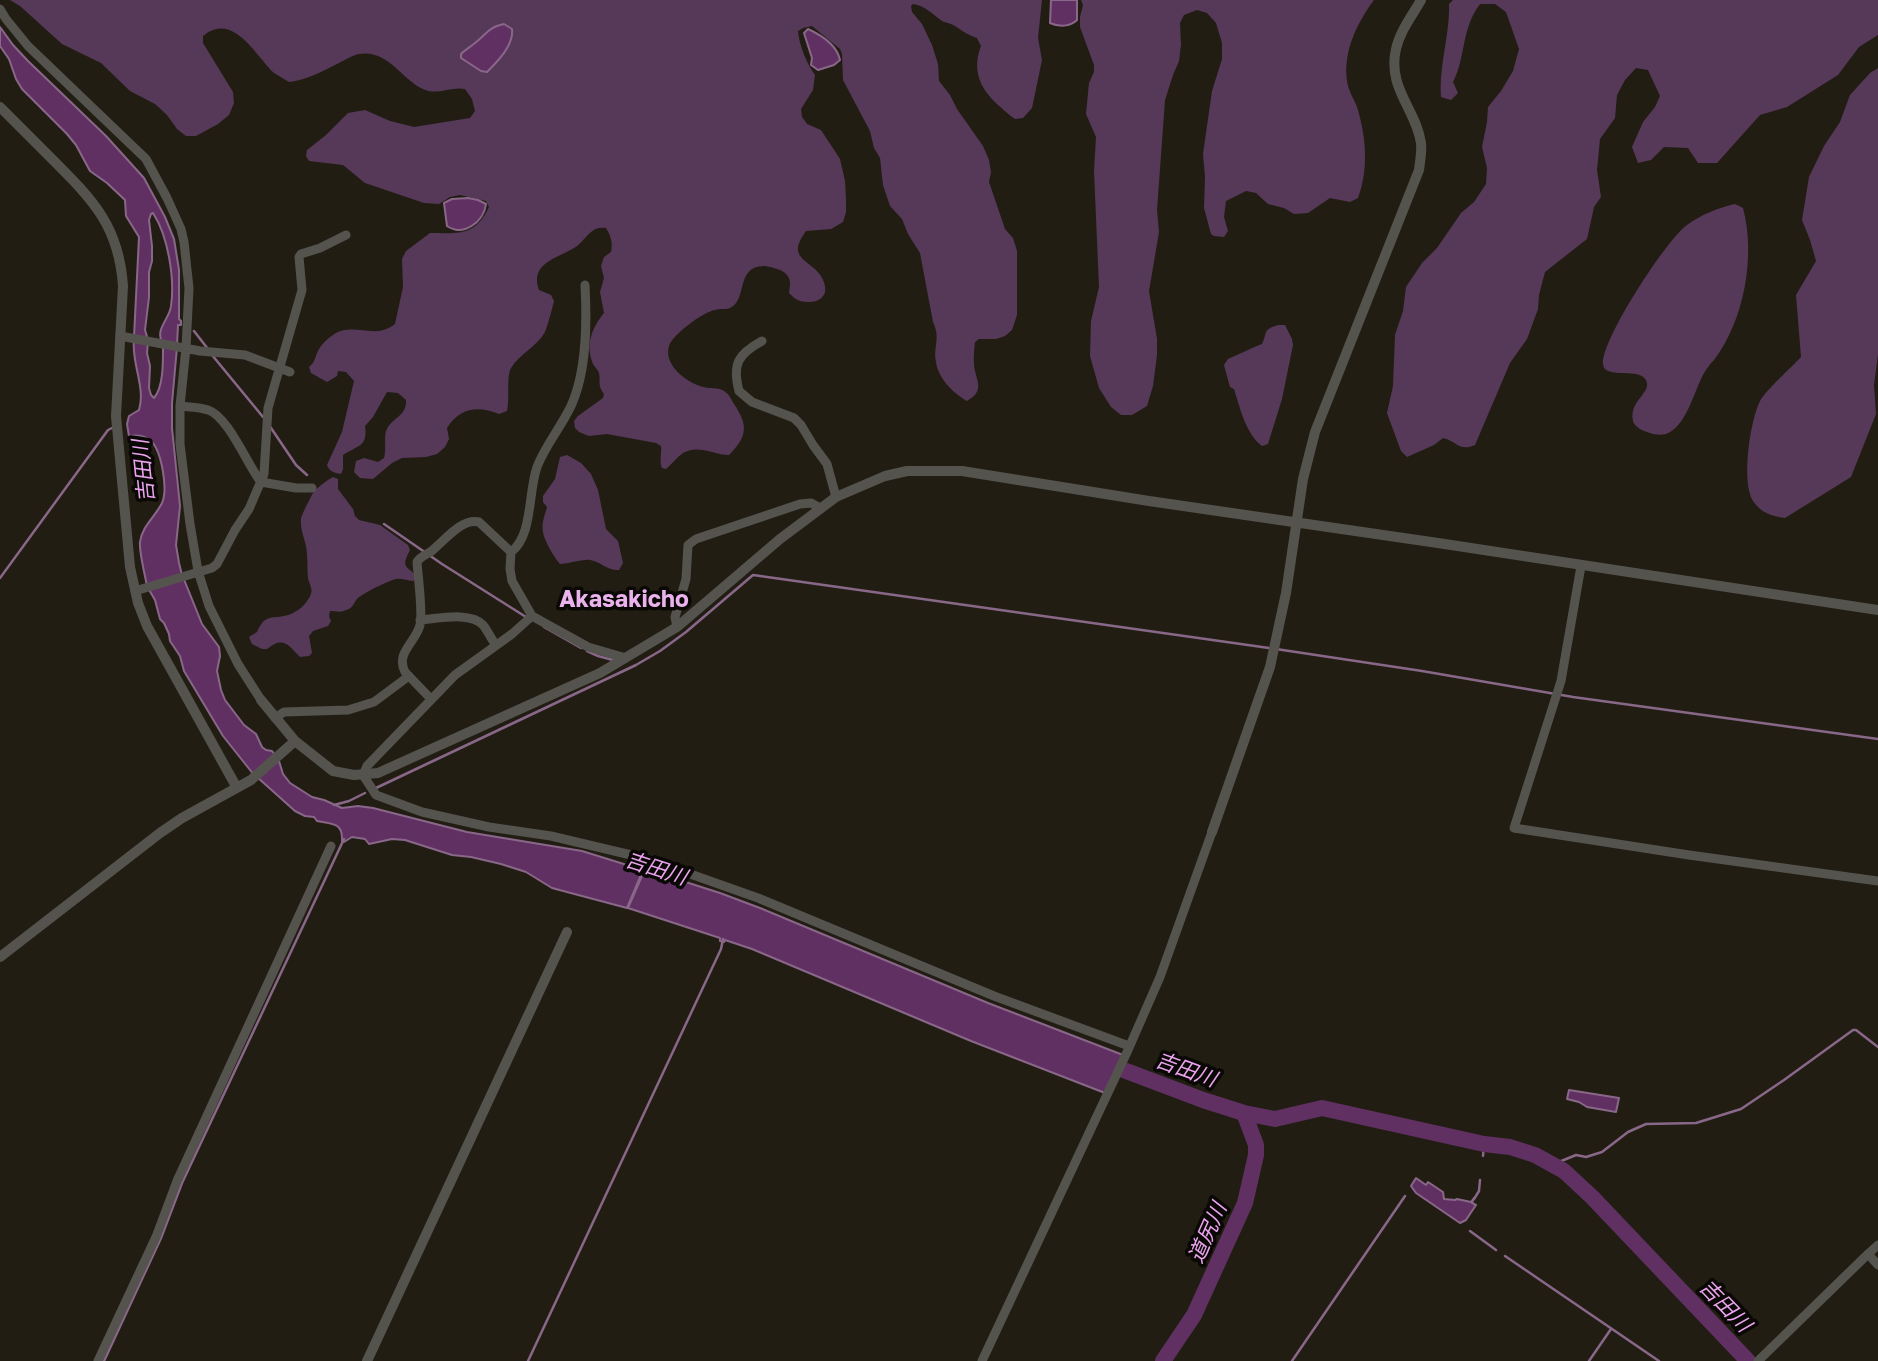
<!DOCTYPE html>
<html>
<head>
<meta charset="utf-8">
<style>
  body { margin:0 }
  canvas { display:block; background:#211d13 }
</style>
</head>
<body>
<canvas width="1878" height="1361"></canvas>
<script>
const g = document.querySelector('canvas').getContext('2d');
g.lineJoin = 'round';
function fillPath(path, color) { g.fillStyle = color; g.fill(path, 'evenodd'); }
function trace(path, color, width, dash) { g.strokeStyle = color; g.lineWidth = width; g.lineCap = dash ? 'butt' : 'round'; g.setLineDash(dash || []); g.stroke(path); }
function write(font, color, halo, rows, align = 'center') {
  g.font = font + ' "Golos Text","Noto Sans JP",sans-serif'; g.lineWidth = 7; g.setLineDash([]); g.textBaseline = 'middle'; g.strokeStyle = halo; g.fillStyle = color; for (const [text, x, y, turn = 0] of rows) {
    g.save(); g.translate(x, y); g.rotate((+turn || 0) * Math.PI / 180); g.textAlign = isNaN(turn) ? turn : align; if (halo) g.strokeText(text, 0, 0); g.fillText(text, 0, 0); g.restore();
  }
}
fillPath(new Path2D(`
  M10 0H1042L1038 38 1042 60 1032 108 1023 118 1015 119C990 100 968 80 981 46L977 38C969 35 965 33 958 28 953 24 947 23 942 21 932 14 926 6 913 4L911 6 912 12 922 24 932 45 938 64 939 81 950 95 957 109 983 146 989 160 991 172 989 182 1005 229 1013 238 1017 251V315L1012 330 1005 336 996 339H979L975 342C974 350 973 363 975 371 979 386 982 392 967 401 953 393 938 378 936 362 933 346 941 339 933 322L920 253 908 234 902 219 890 206 883 185 880 158 874 148 870 131 843 80 842 54 840 49 812 26 803 28 798 31C799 45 807 64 815 75L813 90 801 109 802 117 807 124 821 130 840 159 845 181 846 199V212L843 222 831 229 806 231C802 237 797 244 798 251 801 264 821 266 825 286 825 289 826 293 823 296 820 301 813 302 808 302 799 302 795 299 789 293 790 285 792 279 785 273 780 269 771 267 765 266 735 265 748 300 730 308 725 310 720 308 715 310 703 312 672 335 669 346 663 365 687 383 703 387 710 389 718 387 724 391 729 394 731 399 734 404 748 425 748 436 729 455 714 455 699 444 683 453 677 457 672 464 666 469L662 468C659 461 662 454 661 446L656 443 607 434 589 436 579 432 575 428 574 421 578 416 603 398 604 394C597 384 601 383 599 373 598 370 595 367 593 364 585 344 592 328 604 313L600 292 604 278 601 266 604 257 611 252C613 243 611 236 606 228 590 225 586 241 574 248 558 258 529 263 539 290L551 295 554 301C553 306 547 328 545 332 537 347 520 353 511 368 506 377 510 398 507 411L499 414C478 405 459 408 447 428L449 439 445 447 437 454 426 457 402 458 392 463 373 479 360 478 354 472 356 461 364 458 378 462 384 458C387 449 383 435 387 429 393 417 407 416 406 400L398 393 387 392 373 417 365 426C368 447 358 445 343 455V469L341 474C334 473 329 471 327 465L342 432 354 381 346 372 338 371 337 376 327 382 311 373 309 367C315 362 314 360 317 353 320 345 329 337 336 333 355 323 375 340 395 324L403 287 402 259 406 251 430 233C458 233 475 237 489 207L486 201 460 195 450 197 439 204 424 203 365 183 343 165 309 161 306 156 307 150 326 135 348 113 365 110 390 121 414 127 470 118 475 111 472 99 465 89C451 86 437 96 423 89 401 79 388 49 359 54 353 55 345 60 339 63 323 71 307 80 289 82 284 79 279 76 274 73 255 55 233 11 203 36V43L233 92 234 103 229 115 218 124 196 136H186L177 129 167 115 155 104 130 91 101 63 62 44 20 6Z
  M1081 0H1374C1357 23 1343 51 1347 81 1348 90 1354 99 1357 107 1366 136 1369 169 1358 198L1350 202 1330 198 1308 213 1294 214 1284 208 1268 204 1256 193 1246 191 1226 201 1224 217 1228 231 1224 237 1214 236 1211 234 1204 208 1205 177 1203 154 1212 91 1222 59V43L1216 23 1207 13 1197 10 1184 15 1180 23 1181 45 1179 61 1173 75 1165 100 1157 210 1159 232 1149 291 1157 339V355L1153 386 1147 406 1132 415H1121L1111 407 1099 388 1090 356 1091 321 1099 287 1094 171 1096 137 1086 114 1089 83 1094 72V65L1080 27V17L1083 5Z
  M1453 0H1878V35L1859 47 1838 75 1787 107 1760 115 1717 163H1698L1688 148 1664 147 1651 160 1638 163 1632 147 1643 122 1655 107 1660 96 1648 70 1636 68 1625 80 1617 95 1615 118 1600 139 1597 170 1601 197 1594 207 1587 239 1545 272 1539 295 1538 309 1527 339 1510 363 1475 445C1459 452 1457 441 1443 438L1434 445 1407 457 1401 451 1387 413 1393 386 1395 335 1403 311 1406 287 1422 263 1437 248 1461 213 1474 202 1486 184 1487 168 1482 147 1487 122 1488 107 1501 91 1513 71 1519 49 1506 12 1495 4H1480C1461 29 1466 57 1453 82L1458 93 1451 100 1441 97C1439 64 1450 35 1449 4Z
  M1878 68V354L1874 385 1876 414 1851 477 1785 518C1772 516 1761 513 1753 501 1741 482 1750 421 1760 401 1766 390 1791 368 1801 357L1796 295 1816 261 1810 240 1802 220 1809 177 1824 146 1840 122 1850 95 1870 73Z
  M1735 204 1743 208C1756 256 1744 321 1714 360 1710 364 1707 368 1704 373 1695 389 1687 423 1670 432 1664 436 1656 435 1650 433 1644 431 1635 428 1633 421 1629 402 1649 394 1647 383 1644 365 1604 381 1603 364 1601 340 1667 239 1687 225 1702 214 1718 208 1735 204Z
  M1278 325H1285L1292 339 1293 345 1282 399 1268 444 1262 446C1246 434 1240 408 1234 389L1230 387 1224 365 1228 359C1240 354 1251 348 1262 344 1268 332 1262 330 1278 325Z
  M567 455 581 463 591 474 598 490 606 529 618 541 623 563 619 570C605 570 602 562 590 560 582 559 569 564 560 564 554 557 544 540 543 532 541 523 545 515 547 507L543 502V496L555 479 560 457Z
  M333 477 338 479V489L353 509 355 516 359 520 380 525 408 545 410 550C402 566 404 565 416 575V579L413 581C407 581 402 578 396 579 390 580 361 594 357 599 353 604 353 608 346 610 341 613 336 611 330 611L329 616 331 621 328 626 313 631 309 636 312 653 309 656 300 657C289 646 284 635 267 649H262L252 644 249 637 257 632C266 612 272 620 288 615 298 612 307 604 311 594 313 588 309 584 308 578 307 568 308 557 306 546 304 537 300 528 301 519 301 516 313 492 315 490 320 486 327 480 333 477Z`), '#563858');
const water = new Path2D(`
  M1051 0H1077V20C1070 27 1059 27 1050 23Z
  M504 24 512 29C514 45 498 61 487 72L481 71 461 58V54C465 50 470 47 475 43 488 33 487 28 504 24Z
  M0 27 13 45 28 61 106 136 144 178 165 217 174 239 179 270V319L181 321V325H178L177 345 162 342C155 329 170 318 171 306 175 278 168 236 153 213L151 214 149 220 152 246V261L149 272V297L145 330 148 340 134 337 139 237 126 216 125 200 107 183 90 171 76 145 67 134 22 89 16 79 9 59 0 46Z
  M808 29C821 35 837 45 840 60L834 65 818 70 811 65 812 58 804 33Z
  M468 198 478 200 486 204C484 222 463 237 447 226L444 203 452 199Z
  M134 339 148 342 147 353 150 366 149 388 151 395 154 398C164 387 163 359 163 344L177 347 172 403V428L180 506 176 545 179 563 182 575 147 586C145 575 139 552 140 542 142 526 155 517 162 503 168 490 162 450 150 440 144 435 136 435 129 436L127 424 129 416 139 410C146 387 131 363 134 339Z
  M183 577 202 624 219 647 220 656 217 671 221 690 225 700 244 725 256 734 262 747 266 750 272 751 276 756 254 775 223 736 184 671 180 656 170 641 169 634 164 623 160 619 155 600 148 588Z
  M279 761 283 774 290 783 312 797 324 800 342 808 358 806 373 808 467 832 582 851 643 870 627 908 552 888 526 872 501 864 471 857 452 855 405 840 392 839 369 844 365 839 352 837 344 842 342 841C343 822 332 824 317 821L314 817 305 816 295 811 257 777Z
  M645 869 720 893 760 908 988 1003 1123 1055 1105 1093 971 1041 752 949 725 940 724 942 720 941V938L628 908Z
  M1569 1090 1619 1098 1616 1112 1587 1107 1579 1102 1567 1099Z
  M1416 1178 1426 1185 1428 1182 1443 1192 1444 1199 1455 1200 1457 1199 1471 1202 1474 1198 1472 1203 1476 1205 1466 1220 1460 1223 1416 1193 1411 1186Z`);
fillPath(water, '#603062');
trace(water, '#896788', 2);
trace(new Path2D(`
  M194 331 208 349
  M212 355 263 417
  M269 425 296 465 307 475
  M384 524 442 564 526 617
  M0 578 108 430 114 427
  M544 627 581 648
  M1276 649 1422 671 1573 697 1878 739
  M587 651 598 656 613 660
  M376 788 636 665 660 651 686 632 753 575 1269 648
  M334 805 349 801 365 793
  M1483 1156 1484 1144
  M1554 1164 1576 1155 1586 1157 1602 1152 1628 1132 1646 1124 1696 1123 1741 1109 1784 1080 1853 1030H1856L1878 1047
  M1474 1199 1479 1191 1480 1180
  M1470 1231 1496 1250
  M1505 1256 1659 1361
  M104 1361 161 1238 182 1183 344 839
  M528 1361 721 949 723 939
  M1292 1361 1405 1196
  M1589 1361 1611 1329`), '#896788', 2.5);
trace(new Path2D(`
  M1105 1063 1203 1100 1244 1113 1275 1119 1322 1108 1484 1144 1510 1147 1535 1155 1564 1171 1592 1197 1748 1361
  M1163 1361 1194 1315 1245 1203 1256 1155V1145L1244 1113`), '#603062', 16);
trace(new Path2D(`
  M0 9 6 19 28 46 146 159 167 198 181 229 184 242 189 288 186 348 180 406V444L190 524 198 571 209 606 238 664 261 700
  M120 336 200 351 245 355 290 372
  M762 341C738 354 732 364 739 391L752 402 794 418 801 425 813 445 827 464 836 497
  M180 406C189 407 200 407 208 410 228 416 248 466 261 482L296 488H312
  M511 552C533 536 528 492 537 467 545 446 561 427 571 406 587 371 587 323 585 285
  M1581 566 1561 681 1514 828 1689 855 1878 881
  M135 591 212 568 217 564 235 530 249 509 264 474 268 408 302 290 299 257 301 254 320 248 346 235
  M420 620C436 619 471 611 483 625 488 631 491 639 496 645
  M677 627 675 617 686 579 688 545 696 539 800 504 811 503 820 508
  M626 658 588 647 532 616 512 634 455 675 367 766 363 775 376 795 422 812 489 827 551 836 648 859 758 898 994 996 1129 1046
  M431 699 405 672C395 653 416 642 420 625 423 612 418 577 417 562 422 554 429 555 435 548 446 539 462 518 479 522L511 552 510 569 512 581 532 616
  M275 718 284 712 348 710 374 702 409 676
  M1868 1254 1878 1245
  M98 1361 156 1237 177 1181 331 846
  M982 1361 1128 1050 1160 977 1212 832
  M1758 1361 1868 1254 1878 1265`), '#55534e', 9);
trace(new Path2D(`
  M0 107C18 125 36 143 54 161 94 201 119 227 123 286L116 416 130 567 138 603 147 626 237 788
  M261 700 295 741 333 771 354 775 378 773 600 673 677 627 780 539 836 497 885 476 907 471H962L1149 501 1438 543 1878 610
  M1212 832 1270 667 1286 593 1303 479 1315 432 1419 170C1420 161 1422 152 1421 143 1416 109 1387 88 1396 49 1400 31 1412 16 1421 0
  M0 957 160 833 182 818 251 780 295 741
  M367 1361 567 932`), '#55534e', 10);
write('italic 21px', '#eda4f0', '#090805', [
  ["吉田川",144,471,-96],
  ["吉田川",656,869,18],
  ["吉田川",1186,1070,20],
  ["道尻川",1208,1233,-66],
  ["吉田川",1725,1306,46]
]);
write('bold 23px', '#eab2ec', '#090805', [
  ["Akasakicho",624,600]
]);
</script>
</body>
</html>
